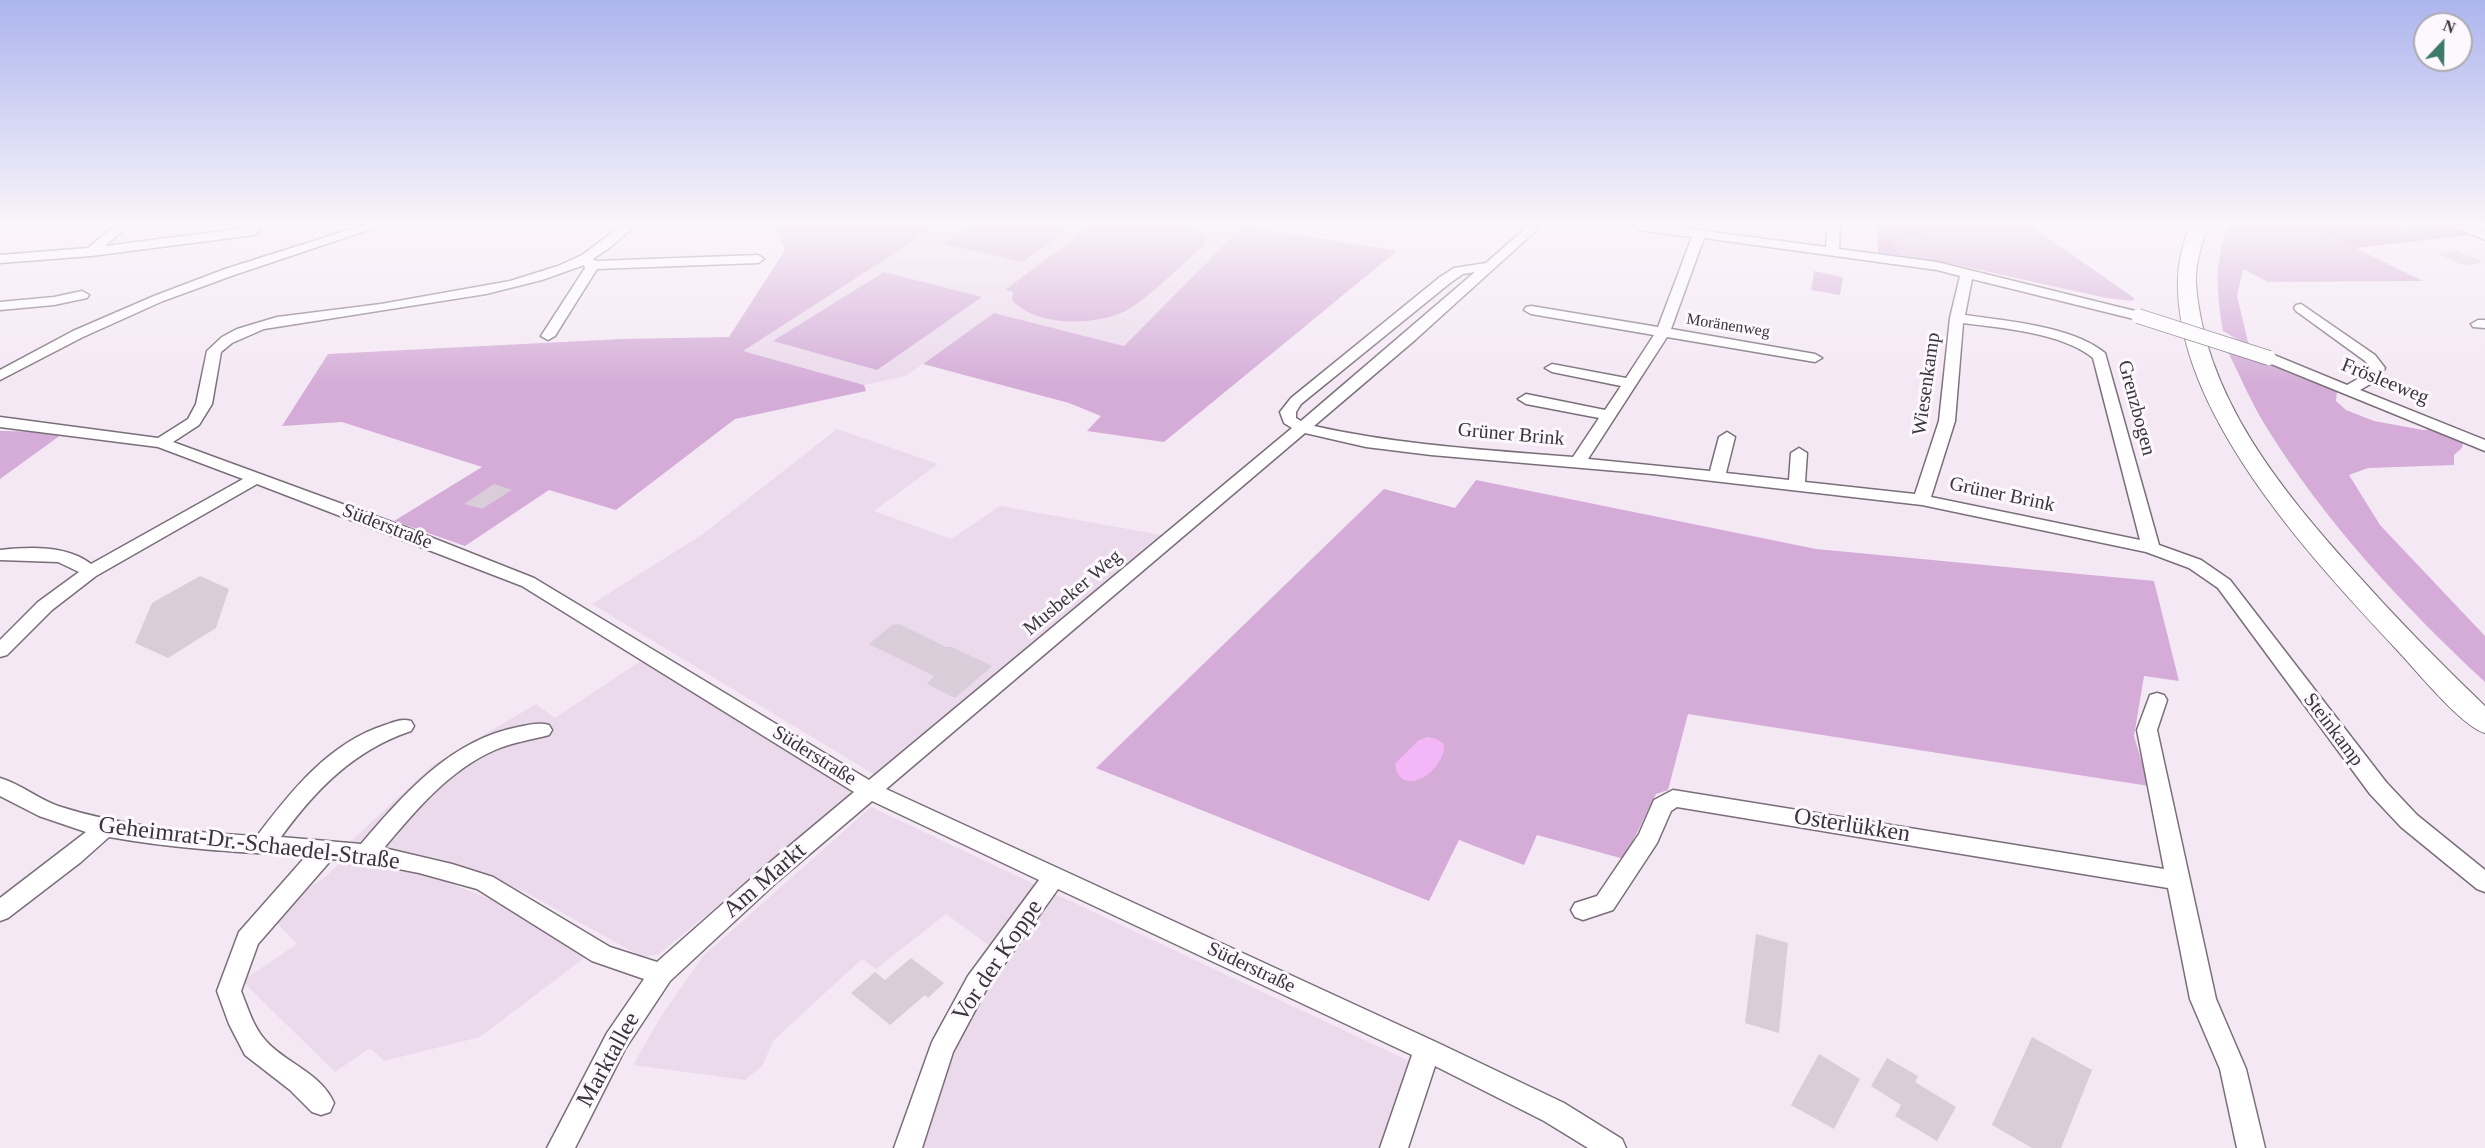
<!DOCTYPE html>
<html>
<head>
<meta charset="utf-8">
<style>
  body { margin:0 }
  #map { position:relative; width:2485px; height:1148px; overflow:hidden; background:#f5e8f5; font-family:Georgia,serif }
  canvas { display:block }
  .north { position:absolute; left:2413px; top:12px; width:60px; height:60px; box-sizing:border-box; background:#fdf8fe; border:2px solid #afaab0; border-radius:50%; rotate:22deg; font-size:16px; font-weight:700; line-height:24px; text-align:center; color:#39353a }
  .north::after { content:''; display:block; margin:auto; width:21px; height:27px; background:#3a7b6a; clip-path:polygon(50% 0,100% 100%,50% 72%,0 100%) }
</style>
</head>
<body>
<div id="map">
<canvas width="2485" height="1148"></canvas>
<div class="north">N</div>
</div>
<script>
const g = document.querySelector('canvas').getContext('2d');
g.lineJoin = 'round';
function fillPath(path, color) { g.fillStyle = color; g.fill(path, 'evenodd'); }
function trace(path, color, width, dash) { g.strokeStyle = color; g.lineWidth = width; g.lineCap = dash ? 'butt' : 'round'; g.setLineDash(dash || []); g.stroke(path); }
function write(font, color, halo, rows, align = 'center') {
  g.font = font + ' Georgia,serif'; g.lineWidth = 6; g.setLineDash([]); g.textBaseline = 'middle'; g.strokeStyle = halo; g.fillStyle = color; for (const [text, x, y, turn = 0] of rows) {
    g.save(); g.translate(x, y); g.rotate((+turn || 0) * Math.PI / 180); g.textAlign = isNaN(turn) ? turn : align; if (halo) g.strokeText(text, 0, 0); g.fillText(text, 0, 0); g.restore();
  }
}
fillPath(new Path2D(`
  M937 226H1243L1124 346 994 313 906 376 864 385 742 351Z
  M837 429 938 464 874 511 951 539 1000 506 1167 536 875 775 592 604 703 534Z
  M642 660 855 793 659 954 642 957 525 892 441 859 350 842 433 765 536 704 555 718Z
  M871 807 1411 1062 1382 1148H923L916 1142 955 1043 1006 958 946 914 876 969 862 959 774 1040 762 1066 745 1080 633 1065 660 1018 703 956Z
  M344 859 429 875 500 903 588 955 480 1037 384 1061 370 1048 335 1072 242 981 297 944 274 920 290 909 287 901 324 878Z`), '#ebdaec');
fillPath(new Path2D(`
  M775 226H937L743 351 864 385 866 391 735 419 616 510 549 490 465 546 394 521 482 467 342 422 282 426 328 354 621 339 729 337 785 250Z
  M969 226H1071L1023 262 943 244Z
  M1091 226H1194L1203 234 1204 246C1182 264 1152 295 1129 309 1100 326 1036 328 1012 300L1013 292 1005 290Z
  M1243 226 1397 251 1164 442 1087 431 1101 416 1069 403 923 364 994 313 1124 346Z
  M1924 226H2031L2134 298 2133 301 2106 298 1958 265 1898 255 1894 244 1899 240 1926 232Z
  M2229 226H2310L2423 281 2268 282 2243 269 2237 296 2249 346 2223 331C2217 295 2213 261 2229 226Z
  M1814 271 1843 277 1840 295 1811 290Z
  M884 272 982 297 877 370 773 341Z
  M2228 352 2251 357 2337 391 2336 401 2346 410 2374 421 2423 430 2433 429 2463 441 2462 448 2454 455V465L2368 468 2349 475 2380 525 2485 636V682C2403 606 2324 521 2265 425 2251 402 2240 376 2228 352Z
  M0 431 65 432 0 479Z
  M1476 480 1816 549 2154 581 2179 681 2144 676 2134 736 2149 786 1688 714 1668 790 1656 794 1624 859 1537 835 1524 865 1459 840 1429 901 1096 768 1384 489 1455 508Z`), '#d4acd7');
fillPath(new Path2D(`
  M1878 226H1924L1926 232 1899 240 1894 244 1898 255 1878 253Z
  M2310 226H2398L2402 229 2454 226 2469 232V235L2356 248Z`), '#c88fcd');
fillPath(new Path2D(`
  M1428 737 1436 739 1444 744C1446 771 1400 801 1395 764L1419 740Z`), '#f3b7f8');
fillPath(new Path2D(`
  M2457 251 2464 254 2484 262 2465 266 2438 254Z
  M494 484 512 490 482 509 464 504Z
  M200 576 229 589 216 628 168 658 135 643 152 603Z
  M899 624 946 647H952L992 666 955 698 927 684 934 676 869 644 892 625Z
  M1756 934 1788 943 1779 1033 1745 1023Z
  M911 958 944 983 928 998 925 995 890 1025 851 993 875 972 885 980Z
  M2032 1037 2092 1070 2061 1148H2032L1992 1125Z
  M1819 1054 1860 1079 1834 1129 1791 1105Z
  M1887 1058 1918 1076 1915 1082 1956 1107 1937 1141 1895 1116 1901 1105 1871 1086Z`), '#d9cdda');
const minor = new Path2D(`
  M114 226H128L105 246 254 227 260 231 254 235 91 256 0 263V255L88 248Z
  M361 226H380L234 275 163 301 83 337 0 380V370L73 331 154 296 225 269Z
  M621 226H634L612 246 593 259 596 261 758 255 764 259 758 263 597 269 555 336 548 340 541 336 585 268 584 265 542 280 486 294 264 329 232 343 221 352 212 404 199 425 173 442 405 527 534 578 869 780 1292 428 1284 423 1280 412 1291 398 1440 277 1454 268 1486 263 1528 226H1541L1415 340 1314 426C1399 445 1486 450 1573 457L1599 418 1526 404 1518 399 1526 394 1605 410 1621 386 1552 372 1545 368 1552 364 1626 378 1654 335 1531 314 1524 310 1526 307 1531 306 1658 327 1692 237 1639 230 1633 226H1668L1826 247 1828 226H1840L1839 249 1937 262 2143 313 2145 316 2143 319 2138 320 1972 279 1965 315C2007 321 2072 326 2105 353L2159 545 2201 560 2230 580 2386 782 2417 815 2485 870V892L2477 889 2401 827 2370 794 2218 588 2189 568 2146 552 1922 505 1652 474 1431 455 1366 447 1305 433 886 789 1436 1042 1564 1103 1622 1139 1626 1148H1588L1544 1121 1435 1066 1408 1148H1380L1412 1055 1058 889 986 990 953 1052 922 1148H894L932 1042 968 976 1039 880 872 801 778 881 670 981 625 1049 575 1148H547L607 1033 644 979 592 961 477 889 419 873 368 863 332 859 258 944 241 991C248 1008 253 1027 266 1041 287 1064 321 1073 334 1103L330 1112 321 1115 312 1112 290 1090 245 1055 229 1024 217 991 239 932 306 856C240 852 175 849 109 837L81 862 8 918 0 921V898L86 832 39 816 0 796V778C21 784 38 799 58 806 123 827 189 832 257 836 291 791 329 743 385 725 394 722 402 718 411 721L414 726 411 731C354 750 315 790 281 837L361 844C403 795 450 740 518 727 528 725 539 722 549 725L552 730 549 735C531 740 513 742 495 750 449 770 415 811 384 848L452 864 493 877 610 947 657 962 762 869 854 792 522 586 257 484 96 576 52 610 7 655 0 657V640L38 602 79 572 58 562 0 560V550C29 547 67 545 91 564L243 479 158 447 0 427V417L158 438 188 419 196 404 207 351 222 337 237 329 277 317 381 304 510 281 558 266 582 255ZM1704 238 1937 270 1960 276 1950 318 1939 421 1915 494 1805 482 1807 453 1799 448 1791 453 1789 480 1726 473 1735 437 1727 432 1719 437 1710 471 1588 459 1667 337 1815 362 1822 358 1815 354 1671 329ZM1475 272 1301 421 1296 418V412L1301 404 1450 283 1463 274ZM1963 323C2002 328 2063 333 2093 358L2140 540 1931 497 1955 421Z
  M2453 226H2470L2485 232V240Z
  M82 291 89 295 87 298 54 305 0 310V302L54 297Z
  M2301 304 2375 355 2385 368 2379 379 2360 390 2485 440V451L2264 361 2262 358 2264 355H2274L2347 385 2368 373 2371 368 2365 361 2296 311 2294 308 2296 305Z
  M2478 320H2485V328L2473 327 2471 324Z
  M2157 693 2164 695 2167 700 2157 730 2216 999 2246 1069 2265 1148H2237L2220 1069 2190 999 2168 888 1677 807 1671 811 1657 843 1613 910 1583 920 1575 917 1571 910 1575 903 1597 896 1639 834 1654 800 1673 790 2164 869 2137 730 2150 695Z`);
const highway = new Path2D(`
  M2189 226H2207C2202 245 2195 264 2196 284 2205 398 2282 491 2355 572 2397 619 2440 663 2485 706V733C2461 726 2416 670 2397 650 2312 559 2174 412 2178 279 2178 261 2184 243 2189 226Z`);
trace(minor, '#796e79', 3);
trace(highway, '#796e79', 2);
fillPath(minor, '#fff');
fillPath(highway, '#fff');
const minorBridge = new Path2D(`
  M2138 316 2269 358`);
trace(minorBridge, '#796e79', 16, []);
trace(minorBridge, '#fff', 14);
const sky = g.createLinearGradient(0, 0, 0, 387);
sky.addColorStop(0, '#acb5ee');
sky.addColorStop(0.58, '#faf5fa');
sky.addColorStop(1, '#faf5fa00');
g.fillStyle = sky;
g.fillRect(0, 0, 2485, 387);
write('16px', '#39353a', '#fdf8fe', [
  ["Moränenweg",1728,326,9]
]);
write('20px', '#39353a', '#fdf8fe', [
  ["Frösleeweg",2385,382,22],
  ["Wiesenkamp",1927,384,-82],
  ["Grenzbogen",2136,408,75],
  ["Grüner Brink",1511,435,5],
  ["Grüner Brink",2002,495,12],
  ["Süderstraße",387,527,21],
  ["Musbeker Weg",1073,593,-40],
  ["Steinkamp",2333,730,53],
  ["Süderstraße",814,756,32],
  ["Süderstraße",1251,968,25]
]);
write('24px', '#39353a', '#fdf8fe', [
  ["Osterlükken",1852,826,9],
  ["Geheimrat-Dr.-Schaedel-Straße",249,844,7],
  ["Am Markt",765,881,-41],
  ["Vor der Koppe",998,961,-56],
  ["Marktallee",609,1060,-61]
]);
</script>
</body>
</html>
